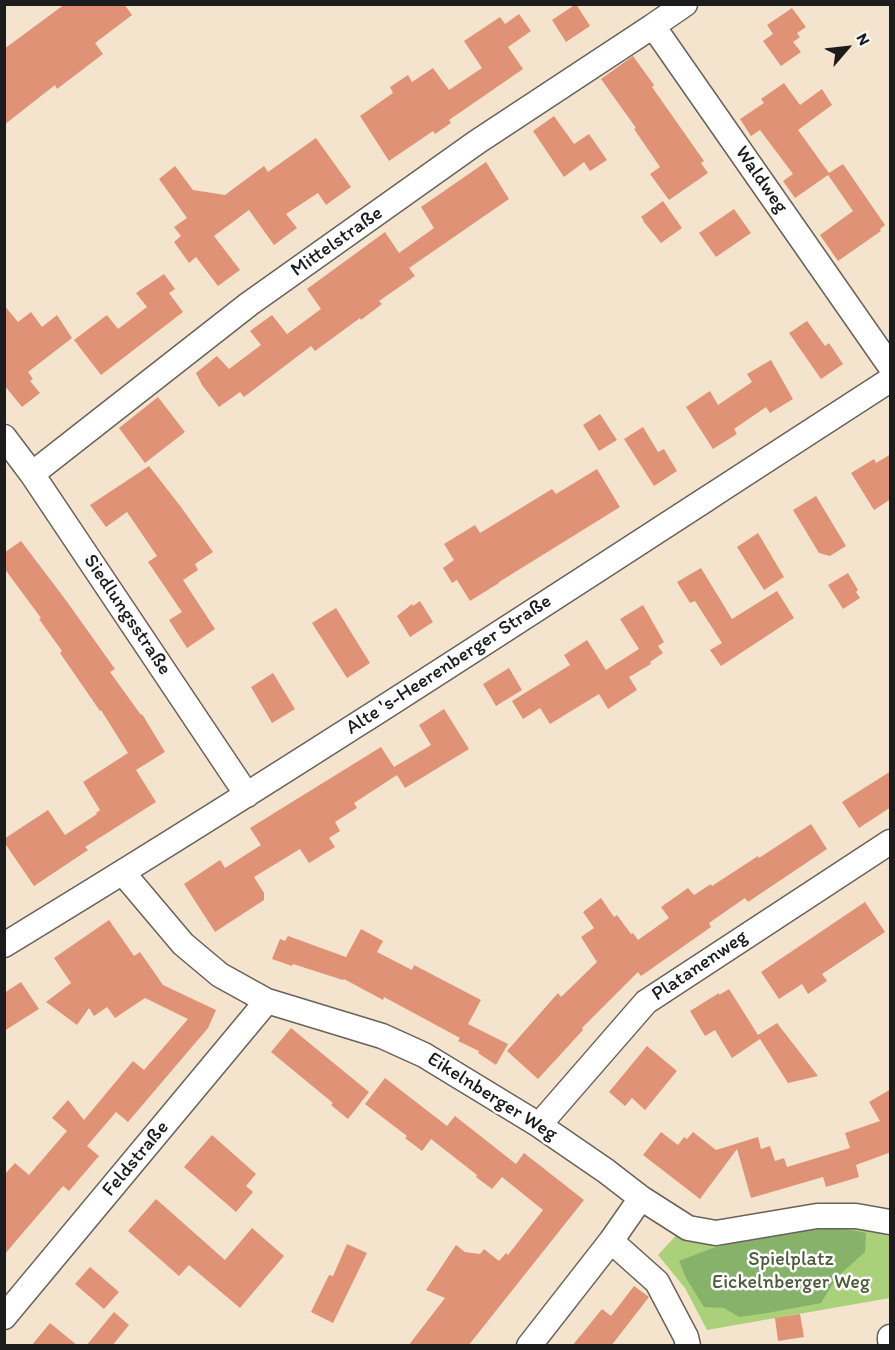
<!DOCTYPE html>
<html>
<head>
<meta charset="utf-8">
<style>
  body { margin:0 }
  #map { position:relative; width:895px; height:1350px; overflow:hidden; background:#f5e4cd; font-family:Itim,sans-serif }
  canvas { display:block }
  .frame { position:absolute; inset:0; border:6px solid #1c1c1c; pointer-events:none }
  .north { position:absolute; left:817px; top:18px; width:60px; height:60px; -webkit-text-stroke:4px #fff; paint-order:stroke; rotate:62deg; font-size:16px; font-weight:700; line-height:24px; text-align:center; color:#1c1c1c }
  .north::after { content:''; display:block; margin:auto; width:21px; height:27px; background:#1c1c1c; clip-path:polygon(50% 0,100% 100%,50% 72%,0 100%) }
</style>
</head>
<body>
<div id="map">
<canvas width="895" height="1350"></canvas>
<div class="frame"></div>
<div class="north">N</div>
</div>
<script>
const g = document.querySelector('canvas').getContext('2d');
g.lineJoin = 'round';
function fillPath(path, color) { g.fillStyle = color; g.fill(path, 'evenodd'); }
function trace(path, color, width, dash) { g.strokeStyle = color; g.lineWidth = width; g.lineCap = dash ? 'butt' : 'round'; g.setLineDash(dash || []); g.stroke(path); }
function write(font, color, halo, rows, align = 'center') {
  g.font = font + ' Itim,sans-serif'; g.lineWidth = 5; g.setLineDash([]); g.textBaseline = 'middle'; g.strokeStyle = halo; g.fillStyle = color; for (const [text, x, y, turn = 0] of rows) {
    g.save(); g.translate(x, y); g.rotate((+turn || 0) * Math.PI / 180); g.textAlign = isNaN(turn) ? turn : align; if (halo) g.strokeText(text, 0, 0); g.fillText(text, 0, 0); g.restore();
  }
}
fillPath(new Path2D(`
  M841 1224 890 1233V1298L707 1330 685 1288 658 1255 682 1229 720 1245 784 1228Z`), '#aad07a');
fillPath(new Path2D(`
  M841 1228 866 1233 865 1252 837 1277 821 1303 767 1313 739 1317 724 1308 704 1307 686 1278 679 1261 710 1249 788 1229Z`), '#87b26a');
fillPath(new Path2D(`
  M65 4H124L132 15 95 43 103 54 57 89 55 85 4 125V49Z
  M576 4 590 26 566 42 552 20Z
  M792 8 806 27 797 33 800 37 793 42 801 52 781 66 763 41 773 34 767 25Z
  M519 14 531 31 508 47 523 69 449 120 451 123 435 134 433 131 389 161 360 116 393 93 390 87 408 75 412 82 433 68 449 90 482 68 464 41 500 17 505 24Z
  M633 56 654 85 652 87 704 161 701 163 708 173 669 200 650 174 660 167 634 129 636 128 601 79Z
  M784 83 800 105 822 89 832 105 798 130 829 173 843 164 885 225 880 229 881 231 838 261 820 235 853 211 828 175 795 198 783 181 793 174 760 130 751 136 740 119 764 103 761 99Z
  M554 116 574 144 589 134 607 160 590 171 584 162 564 177 533 131Z
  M316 138 351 187 326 205 318 193 286 214 297 228 274 245 249 210 214 236 240 270 218 286 196 257 189 263 174 242 181 236 174 227 187 218 159 179 175 166 193 190 225 195 264 166 268 172Z
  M486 162 509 199 409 268 415 276 379 301 382 304 361 320 360 318 315 351 311 346 244 397 240 392 219 407 202 385 196 373 217 356 229 369 261 345 250 331 272 315 287 334 321 309 307 289 385 232 399 253 434 228 421 207Z
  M663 201 682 228 661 243 643 221H644L641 217Z
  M734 209 751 233 716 257 699 233Z
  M164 274 175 289 169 293 183 312 101 375 74 340 107 315 118 329 147 307 136 293Z
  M4 305 18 322 31 312 42 327 57 315 72 338 28 372 33 379 30 381 40 393 22 407 4 385Z
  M807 321 825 346 829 343 843 364 821 379 789 333Z
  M771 360 793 399 770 413 766 407 734 429 737 434 713 449 686 407 710 391 718 405 752 382 747 374Z
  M158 397 185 432 145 463 119 428Z
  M600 414 617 440 599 451 583 425Z
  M643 427 658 452 664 449 677 471 654 486 624 439Z
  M891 454V499L874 510 851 473 874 459 876 463Z
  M149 466 181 507 213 552 195 564 198 570 183 580 215 629 187 648 169 620 182 612 148 562 157 556 127 512 106 527 90 505Z
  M597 469 620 507 499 582V583L470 601 457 580 452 583 443 568 454 560 444 544 475 525 480 533 552 489 556 494Z
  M816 496 846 546 830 556 819 553 793 510Z
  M758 533 784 577 764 590 737 547Z
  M21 541 65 599 115 669 110 672 141 715 142 714 165 752 136 770 156 802 85 847 88 850 34 886 4 842V839L48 810 65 835 97 814 96 813 100 810 83 782 128 753 101 710 100 711 60 653 62 651 39 619 41 618 4 568V553Z
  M701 568 732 619 777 591 794 618 721 666 710 650 722 643 695 601 690 603 677 582Z
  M848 573 858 590 856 592 860 598 843 609 828 585Z
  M420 601 433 622 410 637 397 616 412 604 413 606Z
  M643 605 664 642 658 646 663 653 650 662 651 664 629 677 637 690 608 709 599 694 550 724 540 708 523 719 512 701 570 665 564 655 587 640 606 670 639 649 620 619Z
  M336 608 370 663 347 678 312 623Z
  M509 668 522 690 496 706 483 684Z
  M273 673 295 709 272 723 251 687Z
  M444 709 469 749 405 788 397 775 354 803 357 808 335 822 340 831 329 838 335 847 309 863 300 849 254 877 264 893V900L215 932 184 884 220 860 225 868 261 845 250 828 381 747 394 767 431 745 419 725Z
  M891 771V807L859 828 842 802Z
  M811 824 827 849 748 902 745 898 709 923 711 927 641 976 638 972 582 1028 583 1030 538 1079 507 1051 558 993 561 997 597 962 581 937 594 928 583 912 601 898 614 917 617 915 631 934 633 933 638 940 669 918 661 907 688 888 694 895 711 884 712 886 758 856 759 858Z
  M865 902 885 932 822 974 827 981 808 994 802 984 779 999 761 972Z
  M109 920 134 956 140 952 163 985 216 1010 208 1028 128 1122 116 1112 87 1146 99 1156 69 1191 63 1186 4 1255V1175L15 1163 29 1175 67 1131 52 1118 68 1100 84 1120 133 1061 144 1070 188 1019 145 998 115 1018 107 1007 94 1016 89 1008 77 1025 46 1002 71 983 54 958Z
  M361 929 383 941 377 952 412 970 414 965 481 1000 468 1024 508 1044 496 1065 478 1053 479 1051 458 1041 460 1038 384 997 383 1000 344 979 343 980 293 964 292 966 272 959 280 939 285 941 288 936 346 957Z
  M21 982 39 1009 4 1031V993Z
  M729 989 758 1035 777 1023 818 1076 788 1083 760 1039 732 1058 715 1030 705 1036 690 1011 719 993V995Z
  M291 1028 369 1092 348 1119 331 1105 333 1103 271 1052Z
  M647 1046 677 1071 645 1110 632 1098 625 1106 609 1092Z
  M385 1078 447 1126 455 1116 516 1164 524 1153 584 1200 468 1346H408L445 1298 426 1290 456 1245 465 1252 480 1254 484 1249 499 1261 506 1253 508 1255 543 1210 502 1177 492 1189 476 1177 477 1175 431 1139 422 1151 405 1138 407 1136 365 1104Z
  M891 1089V1152L856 1165 859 1177 826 1187 823 1177 751 1198 737 1149 700 1199 643 1155 661 1132 678 1145 684 1137 687 1139 693 1132 716 1150 758 1137 761 1149 770 1146 775 1161 784 1158 787 1167 850 1148 845 1133 880 1121 869 1102Z
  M212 1135 256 1174 246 1186 253 1192 236 1212 184 1167Z
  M156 1199 225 1260 252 1228 284 1256 240 1308 189 1265 179 1276 128 1231Z
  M347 1244 367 1253 333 1323 311 1312 329 1275 333 1276Z
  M90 1267 119 1292 104 1309 75 1284Z
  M634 1286 649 1297 611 1346H572L602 1309 611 1316Z
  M114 1312 129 1325 112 1346H86Z
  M800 1314 804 1337 778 1341 775 1318Z
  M50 1323 78 1346H31Z`), '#df9275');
const street = new Path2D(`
  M685 4 653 26 890 366
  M4 437 32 474 247 795
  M32 474 249 304 477 142 653 26
  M123 873 183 944 220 975 267 1001 382 1036 424 1055 539 1125 606 1171 641 1198 688 1228 716 1233 817 1216H856L890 1222
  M4 945C304 763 596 570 890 380
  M539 1125 646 1002 890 842
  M611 1241 657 1282 686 1337 688 1346
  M4 1317 267 1001
  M890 1337V1340
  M529 1346 611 1241 641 1198`);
trace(street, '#68625a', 27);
trace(street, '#fff', 24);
write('20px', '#1c1c1c', '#fff', [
  ["Waldweg",761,180,55],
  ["Mittelstraße",337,242,-35],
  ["Siedlungsstraße",127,615,56],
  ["Alte 's-Heerenberger Straße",449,665,-33],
  ["Platanenweg",700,966,-34],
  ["Eikelnberger Weg",492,1097,32],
  ["Feldstraße",136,1159,-50]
]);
write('20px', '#4e5b3d', '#fff', [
  ["Spielplatz",791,1260],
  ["Eickelnberger Weg",791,1283]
]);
</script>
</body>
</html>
